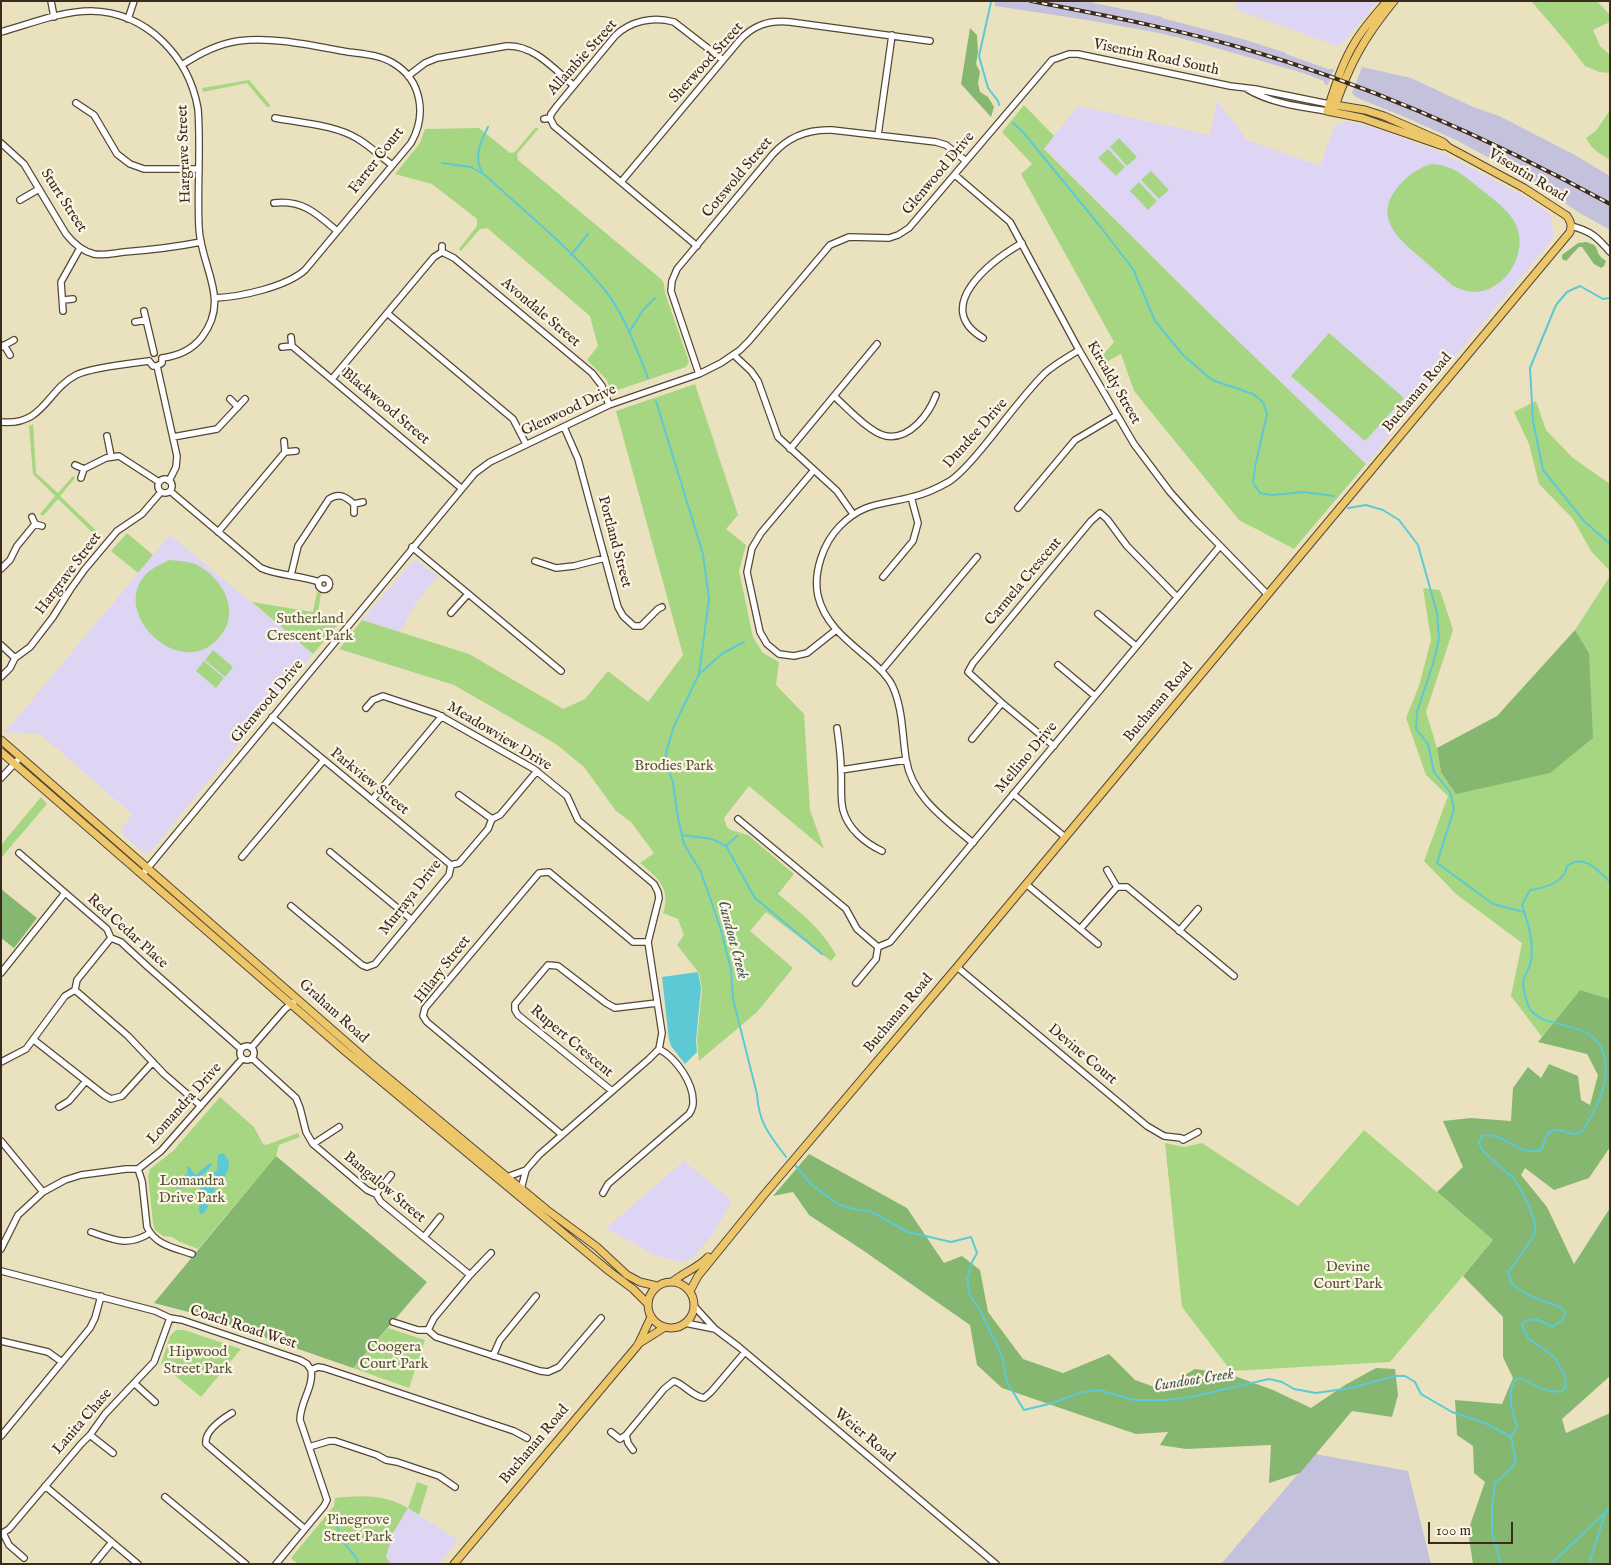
<!DOCTYPE html>
<html>
<head>
<meta charset="utf-8">
<style>
  body { margin:0 }
  #map { position:relative; width:1611px; height:1565px; overflow:hidden; background:#eae2bf; font-family:"IM FELL English",serif }
  canvas { display:block }
  .frame { position:absolute; inset:0; border:2px solid #3b2a1e; pointer-events:none }
  .scale { position:absolute; left:1428px; top:1522px; width:85px; height:22px; box-sizing:border-box; border:2px solid #3b2a1e; border-top:0; padding-left:6px; font-size:15px; line-height:18px; white-space:nowrap; color:#3b2a1e; -webkit-text-stroke:4px #fcf5e5; paint-order:stroke }
</style>
</head>
<body>
<div id="map">
<canvas width="1611" height="1565"></canvas>
<div class="frame"></div>
<div class="scale">100 m</div>
</div>
<script>
const g = document.querySelector('canvas').getContext('2d');
g.lineJoin = 'round';
function fillPath(path, color) { g.fillStyle = color; g.fill(path, 'evenodd'); }
function trace(path, color, width, dash) { g.strokeStyle = color; g.lineWidth = width; g.lineCap = dash ? 'butt' : 'round'; g.setLineDash(dash || []); g.stroke(path); }
function write(font, color, halo, rows, align = 'center') {
  g.font = font + ' "IM FELL English",serif'; g.lineWidth = 4.5; g.setLineDash([]); g.textBaseline = 'middle'; g.strokeStyle = halo; g.fillStyle = color; for (const [text, x, y, turn = 0] of rows) {
    g.save(); g.translate(x, y); g.rotate((+turn || 0) * Math.PI / 180); g.textAlign = isNaN(turn) ? turn : align; if (halo) g.strokeText(text, 0, 0); g.fillText(text, 0, 0); g.restore();
  }
}
fillPath(new Path2D(`
  M1235 1H1378L1340 46 1334 45 1235 9Z
  M1217 100 1247 140 1320 166 1334 126 1347 121 1378 129 1443 153 1531 200 1551 215 1554 237 1366 464 1206 310 1044 148 1078 106 1210 135Z
  M170 535 313 654 151 851 144 853 123 835 122 829 132 814 40 734 5 732Z
  M416 560 438 576 416 603 400 632 362 620 411 563Z
  M684 1161 732 1201 711 1237 692 1258 682 1262 656 1256 606 1228Z
  M408 1508 458 1540 439 1564H391L386 1557 393 1533Z`), '#ded5f5');
fillPath(new Path2D(`
  M995 1H1092L1093 3 1163 17 1162 18 1246 40 1286 53V54L1328 69H1334L1328 85 1324 84V81L1303 73 1192 41 1159 33 1087 20 995 6Z
  M1362 67 1411 78 1471 106 1499 116 1575 155 1610 176V230L1578 212 1539 185 1456 140 1405 117 1355 97 1352 93Z
  M1315 1454 1408 1471 1431 1564H1221Z`), '#c3c1db');
fillPath(new Path2D(`
  M1597 1 1610 15V22L1593 30 1600 46 1610 55V73L1599 72 1585 66 1568 44 1532 2Z
  M249 80 271 106 267 107 247 83 203 92 202 88Z
  M1024 105 1054 136 1044 149 1206 310 1366 464 1294 549 1239 520 1134 391 1121 354 1099 366 1097 362 1114 342 1021 174 1032 164 1002 132Z
  M1610 110V160C1600 154 1591 149 1586 138L1596 131Z
  M479 128 510 153 515 152 535 128H539L517 154 518 160 661 279 664 283 665 293 689 362 686 367 612 392 606 379 587 360 598 346 590 316 487 228 480 229 461 251 459 249 477 226V219L432 184 395 174 420 143 425 129Z
  M1119 138 1137 157 1127 166 1110 147Z
  M1108 149 1125 167 1116 176 1098 158Z
  M1431 164C1452 165 1462 174 1478 187 1490 197 1506 207 1514 221 1531 249 1507 291 1475 292 1467 292 1460 289 1453 286 1442 276 1431 267 1421 258 1399 239 1373 218 1397 188 1407 176 1416 169 1431 164Z
  M1151 171 1169 190 1159 199 1141 180Z
  M1139 182 1157 201 1148 210 1130 191Z
  M1329 333 1404 398 1365 441 1291 376Z
  M695 384 738 515 726 529 746 545 739 571 753 637 763 653 779 662 776 685 804 714 810 810 824 849 749 786 724 818 727 827 731 830 748 835 794 874 778 894C801 913 821 928 836 955L831 961 766 912 750 931 793 968 757 1012 699 1061 697 1040 702 989 699 973 677 945 684 935 678 919 663 913C671 888 658 878 640 863L654 853 631 822 616 811 584 767 556 744 454 685 339 649 362 620 469 654 563 709 585 699 608 671 648 702 683 655 616 411Z
  M1536 401 1546 430 1573 458 1610 484V571L1591 551 1573 519 1539 484 1529 444 1514 412Z
  M33 424 36 473 58 493 73 476 75 478 60 496 102 536 99 539 58 499 43 516 40 514 55 496 33 474 29 426Z
  M127 533 153 555 138 573 111 551Z
  M169 560C179 561 190 561 199 566 219 577 237 604 226 627 192 692 106 616 146 574 152 568 162 564 169 560Z
  M1610 576V999L1580 990 1542 1037 1511 996 1522 943 1456 894 1424 861 1448 796 1426 775 1406 718 1419 686 1431 640 1423 588 1440 590 1453 630 1426 712 1437 748 1441 772 1589 653 1575 630Z
  M317 592 321 593 318 613 344 617 313 654 252 602 313 612Z
  M213 650 233 667 225 677 205 660Z
  M204 661 224 678 216 688 196 671Z
  M41 797 47 804 1 858V845Z
  M220 1097 254 1127 263 1144 266 1145 298 1133 300 1137 279 1145 276 1156 198 1249 180 1242 172 1237 163 1236 155 1230 153 1223 148 1176 150 1169 173 1151Z
  M1364 1130 1493 1240 1390 1362 1231 1371 1182 1307 1165 1143 1184 1147 1202 1143 1298 1206Z
  M388 1328 425 1340 409 1388 353 1368Z
  M176 1330H184L241 1349 201 1397 161 1364 170 1336Z
  M417 1482 428 1486 419 1515 408 1508 393 1533 386 1557 391 1564H298L291 1558 334 1506 335 1498C360 1495 385 1494 408 1508Z`), '#a7d683');
fillPath(new Path2D(`
  M970 28 977 35 978 52 976 64 980 72 978 83 980 92 988 97 994 107 991 117 961 84Z
  M1586 242C1600 246 1594 247 1600 256 1601 258 1604 259 1606 261L1604 266 1601 268 1594 264 1582 247H1579L1566 261 1562 259V255L1578 243Z
  M1575 630 1589 653 1593 738 1550 773 1456 794 1441 772 1437 748 1497 716Z
  M1 889 37 918 14 948 1 938Z
  M1580 990 1610 999V1147L1589 1178 1554 1190 1525 1168 1521 1175 1547 1207 1574 1264 1610 1208V1376L1562 1419 1566 1433 1610 1413V1564H1473L1468 1531 1485 1482 1474 1473 1473 1446 1457 1435 1455 1400 1502 1404 1513 1378 1503 1357V1317L1463 1276 1493 1240 1437 1192 1463 1167 1443 1121 1471 1118 1511 1121 1513 1088 1528 1067 1541 1078 1549 1064 1578 1076 1581 1100 1590 1105 1598 1075 1587 1054 1538 1042Z
  M809 1154 907 1208 944 1263 962 1256 980 1270 988 1312 1023 1359 1063 1373 1109 1354 1135 1380 1160 1389 1195 1369 1229 1374 1273 1390 1311 1408 1345 1385 1376 1368 1395 1369 1398 1395 1392 1417 1352 1411 1300 1473 1269 1483 1271 1445 1186 1449 1160 1445 1168 1432 1136 1434 1002 1388 977 1365 970 1325 861 1249 809 1215 793 1192 773 1196Z
  M276 1156 427 1282 353 1368 200 1315 154 1303Z`), '#85b771');
fillPath(new Path2D(`
  M698 972 701 988 696 1041 697 1052 685 1064 671 1046 669 1040 662 977Z
  M223 1153C239 1167 218 1183 212 1195 208 1202 210 1205 204 1213L201 1214 199 1212 200 1186 217 1170 218 1155Z
  M210 1163H212L211 1166C202 1176 187 1194 172 1187V1184L188 1173 187 1166 190 1167 194 1174H197Z`), '#5cc9d5');
trace(new Path2D(`
  M991 2 979 56 988 88 998 101 999 105
  M1013 123 1023 132 1099 225 1133 269 1155 321 1183 355 1212 380 1253 394 1263 402 1267 414 1255 467 1253 483 1260 493 1272 495 1303 492 1334 496
  M442 163 471 167 485 175C525 212 569 247 604 289 625 315 636 348 648 378
  M483 174C473 157 480 143 488 127
  M571 255 588 234
  M1610 298 1603 299 1580 286 1567 292 1556 305 1530 368 1533 421 1543 470 1584 521 1610 544
  M630 331 643 310 655 298
  M656 401 703 554 709 599 699 674 674 726 667 749 665 761 673 782 678 818 684 844 701 872 720 927 731 969 733 999 757 1094C759 1124 769 1134 786 1157
  M1348 508 1366 505 1383 510 1399 520 1418 545 1437 613 1439 639 1433 664 1417 712 1416 729 1428 744 1434 772 1450 792 1454 809 1437 863 1493 904 1524 912
  M699 674 723 653 744 642
  M682 835 712 839 726 846 755 898 822 954
  M726 846 737 836
  M795 1165 811 1184 839 1205 858 1210 870 1211 908 1232 917 1234 951 1242 971 1237 977 1253 972 1262 967 1279 970 1296 979 1308 1002 1356 1007 1382 1024 1410 1053 1403 1082 1392 1099 1390 1134 1400H1167L1191 1397 1269 1379 1282 1382 1294 1389 1316 1393 1351 1388 1395 1376H1405L1415 1382 1421 1394 1452 1412 1487 1424 1511 1437 1516 1460 1511 1469 1495 1483 1492 1506V1532L1501 1564
  M1511 1437 1517 1427C1513 1412 1506 1395 1515 1380L1522 1378C1535 1386 1548 1394 1563 1391L1566 1386 1565 1375 1554 1357 1528 1338 1522 1326 1525 1321 1536 1319 1553 1327 1562 1320 1565 1314 1562 1308 1528 1295 1512 1284 1508 1273C1515 1261 1532 1243 1535 1231 1538 1220 1520 1187 1513 1178 1510 1175 1506 1171 1502 1168 1494 1161 1482 1153 1479 1143L1482 1136C1506 1131 1515 1157 1541 1150 1544 1145 1544 1140 1547 1135 1553 1125 1566 1133 1574 1134 1575 1134 1581 1132 1582 1132 1597 1107 1611 1083 1604 1054 1592 1015 1540 1034 1528 1005 1526 1000 1523 988 1523 983 1524 975 1530 968 1531 961 1534 941 1528 923 1522 905L1530 890C1544 888 1565 883 1567 866 1585 853 1598 871 1610 882
  M337 1525 342 1540 357 1559 358 1564
  M1551 1564 1610 1508
  M1589 1564 1605 1514`), '#5cc9d5', 2);
const minor = new Path2D(`
  M51 1 54 17
  M128 19 134 1
  M1 32C30 24 61 11 91 11 147 12 189 57 198 109 201 149 197 188 199 228 201 268 231 299 202 337 192 350 178 356 162 358
  M182 65C200 53 217 44 238 41 273 36 314 46 348 52 363 54 380 55 393 63 422 80 427 115 411 143L305 270C286 287 240 297 215 298
  M408 76 425 63 437 58 507 46C534 45 554 69 573 85
  M1247 89C1270 103 1301 107 1327 111
  M76 103 94 115 117 154 130 164 144 169H199
  M275 118C301 123 336 125 358 139 370 146 381 157 392 165
  M550 118 554 126 697 246
  M544 119 550 118 551 114 557 106 615 36C630 21 653 16 674 22L723 60
  M878 135 892 35
  M1 143 24 164 66 234C73 243 82 251 94 254 104 256 114 253 124 252 150 250 176 247 201 242
  M955 175 1010 222 1079 350 1134 444 1170 492 1194 519 1267 594
  M621 182 739 41C753 25 769 20 790 22L930 41
  M20 200 39 189
  M274 203C303 200 316 213 337 231
  M1571 226C1591 231 1597 237 1610 252
  M442 252 454 258 592 373 602 386 609 405
  M63 300 73 299
  M63 311 61 282 80 248
  M144 311 154 353
  M387 313 513 419 526 444
  M135 322 146 320
  M983 338C931 307 991 261 1022 243
  M4 345 10 355
  M292 346 461 488
  M1 347 14 340
  M282 347 292 346 291 337
  M734 355 751 371 758 381 778 437 837 491 853 514
  M149 361 153 366H157L162 363V358
  M157 366 177 456 176 467 169 481
  M699 374 671 291 672 281 677 269 773 154C789 136 808 129 832 130L936 142 946 145 966 161
  M332 379 434 257 442 252V246
  M834 396C846 407 870 433 886 436 910 440 929 414 936 395
  M230 399 238 407
  M1 422C44 426 46 391 76 375 89 368 133 363 149 361
  M564 427 578 459 618 607 623 616 634 626H641L658 609 662 607
  M107 436 111 456
  M173 437 217 429 245 399
  M284 441 285 452 296 451
  M790 449 877 344
  M75 465 84 469 81 478
  M84 469 106 458 119 456 159 482
  M814 470 761 533 752 548 747 572 760 632 767 644 779 654 794 656 807 653 836 630
  M158 486a7 7 0 1 1 14 0a7 7 0 1 1-14 0Z
  M170 491 261 568C279 576 300 575 319 582
  M1018 508 1075 440 1117 415
  M354 513V504L363 502
  M32 517 35 524 42 526
  M218 532 285 452
  M412 547 561 671
  M535 561 556 568 574 566 605 558
  M1 569 10 560 17 546 35 524
  M291 575 298 546 329 499C339 492 346 497 354 504
  M883 577 913 541 918 523 911 497
  M318.5 584a5.5 5.5 0 1 1 11 0a5.5 5.5 0 1 1-11 0Z
  M451 613 468 594
  M1098 614 1136 646
  M1 645 15 658
  M1058 665 1095 696
  M882 670 977 557
  M1 677 10 668 15 658 30 647 53 617 70 590 85 569 117 531 142 514 161 492
  M366 708 373 700 383 696 437 714 534 769 567 796 578 820 654 884 658 892 659 898 648 942 662 1033 659 1049 649 1059 539 1155 526 1170 521 1189
  M272 717 451 865
  M837 728C839 742 841 757 841 771 842 783 840 798 843 810 848 829 865 843 882 851
  M972 739 1002 703
  M1054 746 1002 703 968 672 973 663 1091 521 1100 513 1107 519 1127 546 1177 597
  M841 770 906 760
  M1 778 17 761
  M1013 794 1065 837
  M459 795 492 819
  M372 800 442 716
  M738 819 846 909 857 929 878 947
  M973 843C945 819 912 797 906 759 902 734 903 708 892 685 887 675 878 667 870 660 849 642 825 625 818 596 813 573 823 543 840 526 863 502 882 505 912 497 925 494 938 488 950 481 963 472 974 458 984 446 1004 422 1023 395 1045 373 1055 364 1068 357 1079 350
  M330 852 412 920
  M19 853 107 929 111 938 121 942 148 967 241 1049
  M242 857 323 761
  M451 865 459 863 488 829 492 819 500 815 537 771
  M1107 870 1117 887
  M142 875 475 473 490 462 609 405 699 374 721 363 740 350 749 341 830 245 849 237 889 238 898 235 909 228 1052 60 1069 54H1078L1230 86 1255 89 1329 104
  M1026 884 1098 944
  M291 906 362 965 367 967 375 964 449 875 451 865
  M1080 929 1117 887H1127L1234 976
  M1179 931 1198 909
  M957 967 1147 1126 1164 1136 1181 1138 1183 1140 1198 1132
  M1 973 65 893
  M856 983 876 959 878 947 890 942 1220 546
  M75 990 128 1036 164 1074 201 1106
  M34 1040 104 1095 111 1099 122 1096 153 1062
  M240 1053a7 7 0 1 1 14 0a7 7 0 1 1-14 0Z
  M251 1048 285 1009 294 1002
  M252 1058 296 1098 300 1108 306 1132 313 1144 367 1190 376 1194 381 1202 470 1275 434 1318 428 1330
  M1 1062 26 1049 65 996 75 990 77 980 111 938
  M612 1091 518 1015 515 1010V1004L548 965 558 966 606 1003 615 1008 657 1003
  M59 1107 69 1101 86 1081
  M561 1134 427 1022 423 1016 425 1008 539 873 549 872 633 942H648
  M1 1141 43 1192
  M313 1144 339 1127
  M138 1169 142 1181 147 1227C155 1245 175 1248 192 1254
  M507 1177 526 1170
  M603 1193 608 1184 689 1114C691 1111 693 1107 693 1103 694 1083 676 1058 659 1049
  M376 1194 391 1175
  M91 1232C114 1240 128 1247 150 1233
  M424 1237 440 1217
  M1 1249 18 1215 43 1192 65 1180 81 1175 126 1169H138L161 1151 242 1059
  M1 1271 155 1311 170 1318 182 1320 300 1360 307 1364 311 1370 318 1367 324 1368 514 1431 527 1438
  M470 1275 491 1253
  M694 1306 715 1329 739 1347 996 1564
  M393 1322 418 1330H428
  M685 1323 715 1329
  M428 1330 436 1337 540 1371 548 1372 559 1367 601 1318
  M1 1341 48 1352 62 1362
  M493 1356 500 1340 536 1296
  M134 1383 155 1402
  M232 1413C222 1419 204 1431 206 1444L305 1529
  M611 1432 620 1439 626 1435
  M90 1435 113 1453
  M1 1436 90 1328 95 1318 101 1296
  M309 1447 329 1441H335L377 1455 386 1460 397 1462 439 1476 455 1487
  M633 1450 628 1443 626 1435 664 1389 674 1381C685 1385 692 1396 704 1398L711 1392 745 1352
  M45 1486 138 1564
  M165 1497 246 1564
  M3 1533 9 1545 24 1558
  M1 1534 9 1529 81 1444 90 1435 105 1414 154 1362 170 1318
  M94 1564 112 1542
  M276 1564 324 1506 327 1500 300 1420C300 1402 314 1387 311 1370`);
const major = new Path2D(`
  M1387 1C1376 14 1364 27 1355 42 1342 63 1335 87 1327 111L1362 118 1443 146
  M1334 109C1350 63 1363 39 1394 1
  M1 740 369 1062 507 1177 547 1210 597 1247 627 1275 640 1282 657 1286
  M1 752 345 1051 609 1271 633 1289 648 1304
  M672 1282C684 1272 698 1268 708 1257
  M648 1305a23 23 0 1 1 46 0a23 23 0 1 1-46 0Z
  M690 1291 698 1276 763 1196 957 967 1570 232C1572 225 1571 222 1567 216L1524 188 1448 147 1443 142 1384 116 1365 110 1329 104
  M638 1344 665 1327
  M454 1564 638 1345 651 1317`);
trace(minor, '#554636', 8);
trace(major, '#554636', 9);
trace(minor, '#fff', 5.5);
trace(major, '#ecc669', 7);
const rail = new Path2D(`
  M1031 1C1102 15 1172 28 1242 48 1370 85 1493 140 1610 204`);
trace(rail, '#3b2a1e', 4);
trace(rail, '#fcf5e5', 2, [5.5]);
write('15px', '#3b2a1e', '#fcf5e5', [
  ["Allambie Street",583,58,-48],
  ["Visentin Road South",1156,58,12],
  ["Sherwood Street",707,63,-48],
  ["Hargrave Street",185,154,-92],
  ["Farrer Court",377,161,-52],
  ["Glenwood Drive",939,174,-50],
  ["Visentin Road",1527,176,31],
  ["Cotswold Street",738,178,-50],
  ["Sturt Street",63,201,57],
  ["Avondale Street",540,313,40],
  ["Kircaldy Street",1113,383,60],
  ["Buchanan Road",1418,393,-50],
  ["Blackwood Street",385,407,40],
  ["Glenwood Drive",569,411,-25],
  ["Dundee Drive",976,434,-48],
  ["Portland Street",614,542,75],
  ["Hargrave Street",69,574,-53],
  ["Carmela Crescent",1024,582,-50],
  ["Glenwood Drive",268,702,-50],
  ["Buchanan Road",1159,703,-50],
  ["Meadowview Drive",499,737,31],
  ["Mellino Drive",1027,758,-50],
  ["Parkview Street",369,782,39],
  ["Murraya Drive",411,898,-52],
  ["Red Cedar Place",127,932,42],
  ["Hilary Street",443,970,-52],
  ["Graham Road",333,1012,42],
  ["Buchanan Road",899,1014,-50],
  ["Rupert Crescent",571,1042,40],
  ["Devine Court",1082,1055,40],
  ["Lomandra Drive",185,1104,-48],
  ["Bangalow Street",384,1188,40],
  ["Coach Road West",243,1328,18],
  ["Lanita Chase",83,1422,-49],
  ["Weier Road",864,1436,40],
  ["Buchanan Road",535,1445,-50]
]);
write('15px', '#565537', '#fcf5e5', [
  ["Sutherland",310,620],
  ["Crescent Park",310,637],
  ["Brodies Park",674,767],
  ["Lomandra",192,1182],
  ["Drive Park",192,1199],
  ["Devine",1348,1268],
  ["Court Park",1348,1285],
  ["Coogera",394,1348],
  ["Court Park",394,1365],
  ["Hipwood",198,1353],
  ["Street Park",198,1370],
  ["Pinegrove",358,1521],
  ["Street Park",358,1538]
]);
write('italic 16px', '#455a55', '#fcf5e5', [
  ["Cundoot Creek",732,940,75],
  ["Cundoot Creek",1194,1381,-9]
]);
</script>
</body>
</html>
